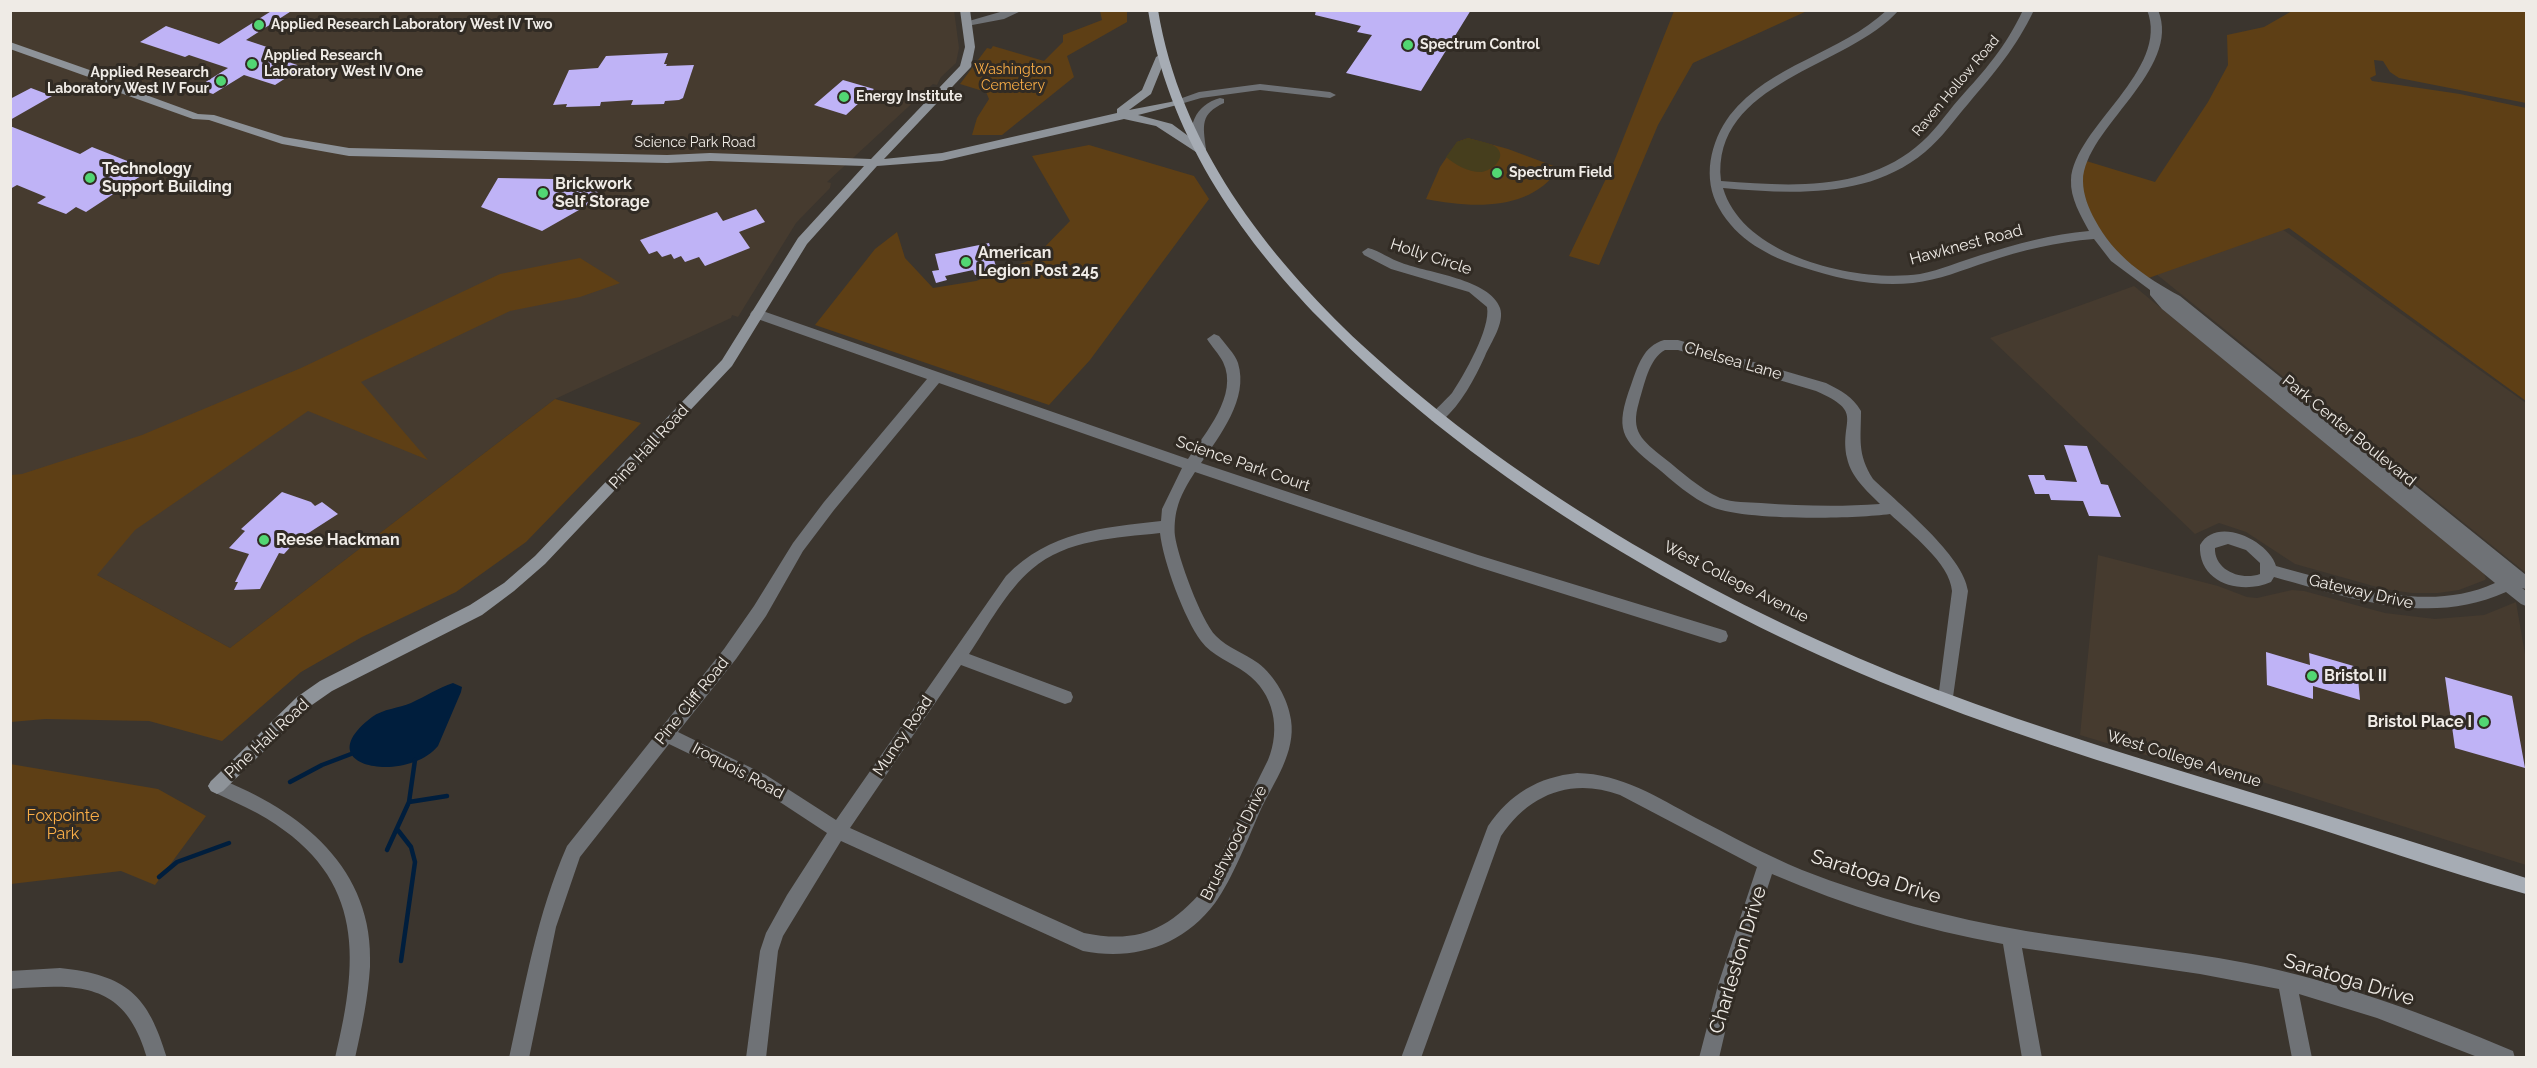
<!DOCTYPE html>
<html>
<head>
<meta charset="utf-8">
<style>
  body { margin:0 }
  #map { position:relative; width:2537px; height:1068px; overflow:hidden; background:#3b352e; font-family:Raleway,sans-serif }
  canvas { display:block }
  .frame { position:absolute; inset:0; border:12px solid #efebe6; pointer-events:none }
</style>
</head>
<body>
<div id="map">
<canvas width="2537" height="1068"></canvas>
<div class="frame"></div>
</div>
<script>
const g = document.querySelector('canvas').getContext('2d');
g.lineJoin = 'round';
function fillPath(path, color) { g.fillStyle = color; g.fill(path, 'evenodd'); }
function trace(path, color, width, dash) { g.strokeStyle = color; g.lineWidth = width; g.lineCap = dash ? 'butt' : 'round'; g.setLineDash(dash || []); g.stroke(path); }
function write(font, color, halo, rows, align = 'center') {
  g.font = font + ' Raleway,sans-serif'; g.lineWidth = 6; g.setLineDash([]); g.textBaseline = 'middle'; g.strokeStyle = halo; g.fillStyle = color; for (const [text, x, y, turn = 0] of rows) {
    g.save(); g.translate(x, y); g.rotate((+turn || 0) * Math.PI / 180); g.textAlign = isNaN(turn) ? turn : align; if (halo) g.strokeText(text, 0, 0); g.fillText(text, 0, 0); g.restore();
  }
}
fillPath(new Path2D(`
  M954 10 959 48 956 63 941 77 937 85 933 84 827 182 831 183 830 188 796 223 738 317 732 315 731 318 555 399 230 648 97 575 11 537 10 11Z
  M2275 224 2526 403V573L2150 269Z
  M2134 286 2483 572 2486 578 2485 580 2459 590 2438 593H2412L2384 589 2295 564 2246 532 2219 523 2195 534 1990 338Z
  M2098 555 2218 586 2247 597 2257 598 2292 590 2304 591 2385 613 2435 619 2484 615 2516 602 2526 660V865L2256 780 2244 785 2080 735Z`), '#463b2f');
fillPath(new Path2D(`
  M1100 11H1127V22L1067 56 1074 77 1002 135H972L977 118 989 99 986 92 960 84 987 48 991 49 993 46 1044 61 1063 42V35L1102 20Z
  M1674 11H1807L1693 63 1658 125 1599 265 1569 256 1613 164Z
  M2292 11H2526V103L2399 78 2390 72 2383 61 2374 60 2376 75 2370 78 2372 81 2460 94 2526 108V401L2289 228 2143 280C2131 271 2091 225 2085 211 2081 202 2079 169 2083 160L2155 182 2208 102 2228 65 2227 35 2264 27Z
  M1468 138 1508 149 1559 168C1531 212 1471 208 1426 199L1440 167 1457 142Z
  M1089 145 1194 176 1209 199 1090 360 1049 405 815 325 875 249 897 232 905 258 933 288 976 281 1033 259 1070 221 1032 156Z
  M580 258 620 283 580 297 510 311 361 382 428 460 308 411 135 530 97 575 230 648 555 399 641 423 526 542 456 592 362 637 301 672 222 741 149 721 45 719 11 722V475L22 474 142 435 301 368 500 274Z
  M10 764 158 789 206 816 155 885 121 871 11 884Z`), '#5e3f15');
fillPath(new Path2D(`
  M1468 138C1476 141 1489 142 1496 147 1508 157 1492 171 1481 172 1467 172 1456 165 1446 157L1457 142Z`), '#463e1d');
fillPath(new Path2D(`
  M453 683 462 687 461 692 438 746C407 784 305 768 372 717 383 709 399 708 411 703 426 696 438 688 453 683Z`), '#001e3d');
trace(new Path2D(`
  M290 782 322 765 351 754
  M409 802 447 796
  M397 829 411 847 415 862 401 961
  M387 850 409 802 415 760
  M159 877 177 862 229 843`), '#001e3d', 4.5);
fillPath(new Path2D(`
  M273 10H293L246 40 273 49 270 51 273 52 268 55 303 67 275 85 244 75 213 94 196 88 228 68 189 55 185 57 140 42 166 26 219 44Z
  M1316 10H1471L1421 91 1346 73 1372 35 1357 32 1361 26 1315 15Z
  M668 53 664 64H667L666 66 694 65 683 98 679 100 665 101 664 104 631 105 633 100 601 102 600 106 566 107 567 104 553 105 569 70 598 68 606 56Z
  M843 80 874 89 846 115 814 105Z
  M31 88 52 96 10 120V99Z
  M10 126 80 154 92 147 150 170 86 212 76 207 66 214 37 203 46 197 17 185 10 189Z
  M498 178 608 180 586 206 542 231 481 207Z
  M756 209 765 222 739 232 750 248 705 266 699 257 685 262 681 256 674 259 671 254 662 257 657 251 649 254 640 240 717 212 723 221Z
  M989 243 997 270 975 275 973 270 945 276 947 280 936 283 932 271 939 270 935 254Z
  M2064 445 2087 446 2101 484 2108 485 2121 517 2089 516 2083 501 2051 500 2049 494H2035L2028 475H2044L2046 480 2077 482Z
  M282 492 311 502 315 506 322 502 338 514 296 541 284 554 279 553 260 589 234 590 238 582H235L249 554 229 548 245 531 241 529Z
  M2266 652 2310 665 2309 653 2357 667 2360 700 2313 686V699L2267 685Z
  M2445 677 2512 696 2525 768 2455 748Z`), '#bfb3f6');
fillPath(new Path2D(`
  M1007 10H1023L1004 19 967 26 962 23Z
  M1887 10H1899C1848 68 1711 81 1721 181 1788 186 1861 192 1916 147 1933 134 1945 115 1959 99 1986 69 2005 48 2023 10H2034C2016 48 1995 72 1968 104 1954 120 1942 138 1925 152 1869 199 1791 194 1723 188 1743 257 1857 283 1920 274 1941 270 1961 261 1981 255 2017 244 2052 234 2089 231 2081 216 2070 198 2071 180 2074 127 2171 70 2147 10H2158C2183 70 2084 128 2083 181 2083 195 2089 209 2095 220 2114 256 2145 277 2180 296L2526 575V589L2522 588 2526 591V606L2521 604 2506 592C2429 627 2350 598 2274 577L2271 582C2242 595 2198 584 2200 545 2217 515 2269 541 2276 566 2346 584 2425 615 2495 583L2162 309 2150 295V290L2111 261 2094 239C2057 242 2022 250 1987 262 1963 270 1939 280 1913 283 1875 287 1838 279 1802 267 1769 257 1736 239 1719 208 1702 179 1710 142 1730 115 1770 64 1840 54 1887 10ZM2228 544 2246 550 2260 563V574C2241 581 2214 570 2215 548Z
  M1260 84 1330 92 1336 95 1330 98 1260 90 1201 98 1177 105 1171 102 1199 92Z
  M1220 98 1224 99V103C1200 114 1203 125 1206 149L1204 152H1196C1185 128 1195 105 1220 98Z
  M1368 248C1380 251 1390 259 1402 263 1428 273 1490 279 1500 308 1505 323 1491 342 1485 356 1474 380 1462 403 1442 421H1432L1430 417C1436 408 1445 401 1452 393 1464 375 1491 328 1487 307L1469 292 1391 269 1364 255 1362 252Z
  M757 309 1188 459C1205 433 1239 395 1223 362 1219 354 1212 347 1207 339L1214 334 1219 336C1225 344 1235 354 1238 363 1249 399 1220 435 1201 463L1478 555 1720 629 1726 631 1728 636 1726 641 1720 643 1478 567 1195 472C1188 483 1180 496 1177 509 1175 516 1174 528 1175 536 1178 557 1201 621 1216 636 1228 648 1244 653 1258 663 1275 676 1288 699 1291 720 1296 752 1274 782 1261 809 1249 836 1232 880 1215 903 1183 946 1134 961 1083 951L841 841 783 936 778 951 766 1058H746L760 951 766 933 787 895 827 833 754 785 669 744 580 857 556 927 529 1058H509C525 986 537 914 567 846L724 649 754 606 793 543 824 502 927 379 752 317 750 314 752 311ZM939 383 1182 468 1162 509 1161 521C1101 528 1050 531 1006 576L836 820 766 775 678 732 736 659 766 616 803 551 834 510ZM1160 533C1163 561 1184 618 1201 641 1212 656 1231 662 1246 673 1274 693 1281 729 1268 760L1204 889C1168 930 1138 944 1084 933L850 828 961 665 1065 704 1071 702 1073 697 1071 692 969 654C988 626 1006 591 1032 569 1067 539 1116 538 1160 533Z
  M1664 340H1678L1826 383C1842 391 1852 396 1861 411 1861 439 1857 454 1873 479 1899 504 1964 556 1968 591L1952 704 1946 706 1940 704 1938 699 1952 591C1950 563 1910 533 1890 514 1852 519 1746 521 1712 507 1691 498 1673 481 1656 467 1620 439 1615 429 1631 385 1638 366 1643 346 1664 340ZM1665 350H1678L1816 391C1866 413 1839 419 1847 458 1851 477 1867 491 1880 504 1840 507 1801 506 1761 503 1748 502 1733 503 1720 498 1700 489 1682 472 1664 458 1642 440 1630 432 1639 402 1644 386 1649 358 1665 350Z
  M1577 773C1622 774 1657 797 1696 818 1731 836 1766 855 1802 870 1874 898 1950 918 2026 931 2099 943 2173 949 2246 963 2338 981 2427 1015 2513 1051L2515 1058H2480L2377 1018 2299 994 2312 1058H2292L2279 989 2200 974 2022 948 2042 1058H2022L2003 944C1924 930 1846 906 1772 874L1736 985 1719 1058H1699L1718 985 1757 867 1620 795C1572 777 1529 794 1501 836L1421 1058H1401L1488 826C1510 794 1538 777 1577 773Z
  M217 778C301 810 375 869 370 967 368 998 362 1027 355 1058H335C361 952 363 872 257 813 242 805 226 798 211 791L208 786 211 781Z
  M60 968C127 975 148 995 167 1058H147C125 981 79 984 10 989V971Z`), '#6f7276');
fillPath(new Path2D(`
  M960 10H970L975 47 971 67 884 159 942 153 1117 113V109L1142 90 1156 57 1161 54 1166 57 1151 94 1129 110 1181 100V104L1138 115 1172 124 1206 149 1204 152H1196L1156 126 1124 119 942 161 877 166 807 244 732 366 545 564 514 591 482 615 332 691 309 707 223 791 217 794 211 791 208 786 211 781 297 697 320 681 470 605 504 583 535 556 722 360 798 238 864 166 710 161 667 163 349 156 282 144 209 120 193 119 98 85 94 79 10 49V42L101 74 112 76V80L108 81 198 114 214 115 284 137 349 148 667 155 710 153 871 159 960 66 965 47Z`), '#8e9399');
fillPath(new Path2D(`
  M1148 10H1158C1180 144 1265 254 1362 345 1523 494 1731 611 1935 689 2043 730 2155 763 2266 797 2353 823 2440 850 2526 878V894C2441 871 2357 840 2272 814 2154 778 2036 743 1921 698 1708 615 1482 485 1321 320 1237 234 1167 131 1148 10Z`), '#a6acb4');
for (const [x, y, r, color] of [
  [259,25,6,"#52d673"],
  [1408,45,6,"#52d673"],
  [252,64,6,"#52d673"],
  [221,81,6,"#52d673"],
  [844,97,6,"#52d673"],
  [1497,173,6,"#52d673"],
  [90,178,6,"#52d673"],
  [543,193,6,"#52d673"],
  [966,262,6,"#52d673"],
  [264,540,6,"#52d673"],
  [2312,676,6,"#52d673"],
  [2484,722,6,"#52d673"]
]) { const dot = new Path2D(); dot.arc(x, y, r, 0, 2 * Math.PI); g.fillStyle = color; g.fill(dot); trace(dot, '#312b24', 2); }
write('bold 14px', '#efebe6', '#312b24', [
  ["Applied Research Laboratory West IV Two",271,25],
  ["Spectrum Control",1420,45],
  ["Applied Research",264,56],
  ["Laboratory West IV One",264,72],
  ["Applied Research",209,73,"right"],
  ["Laboratory West IV Four",209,89,"right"],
  ["Energy Institute",856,97],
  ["Spectrum Field",1509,173]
], 'left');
write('14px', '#fbae47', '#312b24', [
  ["Washington",1013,70],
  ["Cemetery",1013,86]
]);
write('14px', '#efebe6', '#312b24', [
  ["Raven Hollow Road",1956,86,-50],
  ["Science Park Road",695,143]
]);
write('bold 16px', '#efebe6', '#312b24', [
  ["Technology",102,169],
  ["Support Building",102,187],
  ["Brickwork",555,184],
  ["Self Storage",555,202],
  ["American",978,253],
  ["Legion Post 245",978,271],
  ["Reese Hackman",276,540],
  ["Bristol II",2324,676],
  ["Bristol Place I",2472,722,"right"]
], 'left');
write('16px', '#efebe6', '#312b24', [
  ["Hawknest Road",1966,245,-15],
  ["Holly Circle",1431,257,18],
  ["Chelsea Lane",1733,361,16],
  ["Park Center Boulevard",2349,431,39],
  ["Pine Hall Road",649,447,-47],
  ["Science Park Court",1243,464,19],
  ["West College Avenue",1736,582,27],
  ["Gateway Drive",2361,592,13],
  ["Pine Cliff Road",692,701,-51],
  ["Muncy Road",903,736,-56],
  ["Pine Hall Road",267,739,-43],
  ["West College Avenue",2184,759,17],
  ["Iroquois Road",738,771,28],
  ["Brushwood Drive",1234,843,-63]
]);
write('16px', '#fbae47', '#312b24', [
  ["Foxpointe",63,816],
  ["Park",63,834]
]);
write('20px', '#efebe6', '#312b24', [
  ["Saratoga Drive",1876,877,18],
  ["Charleston Drive",1738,960,-73],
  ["Saratoga Drive",2349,980,17]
]);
</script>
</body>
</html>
